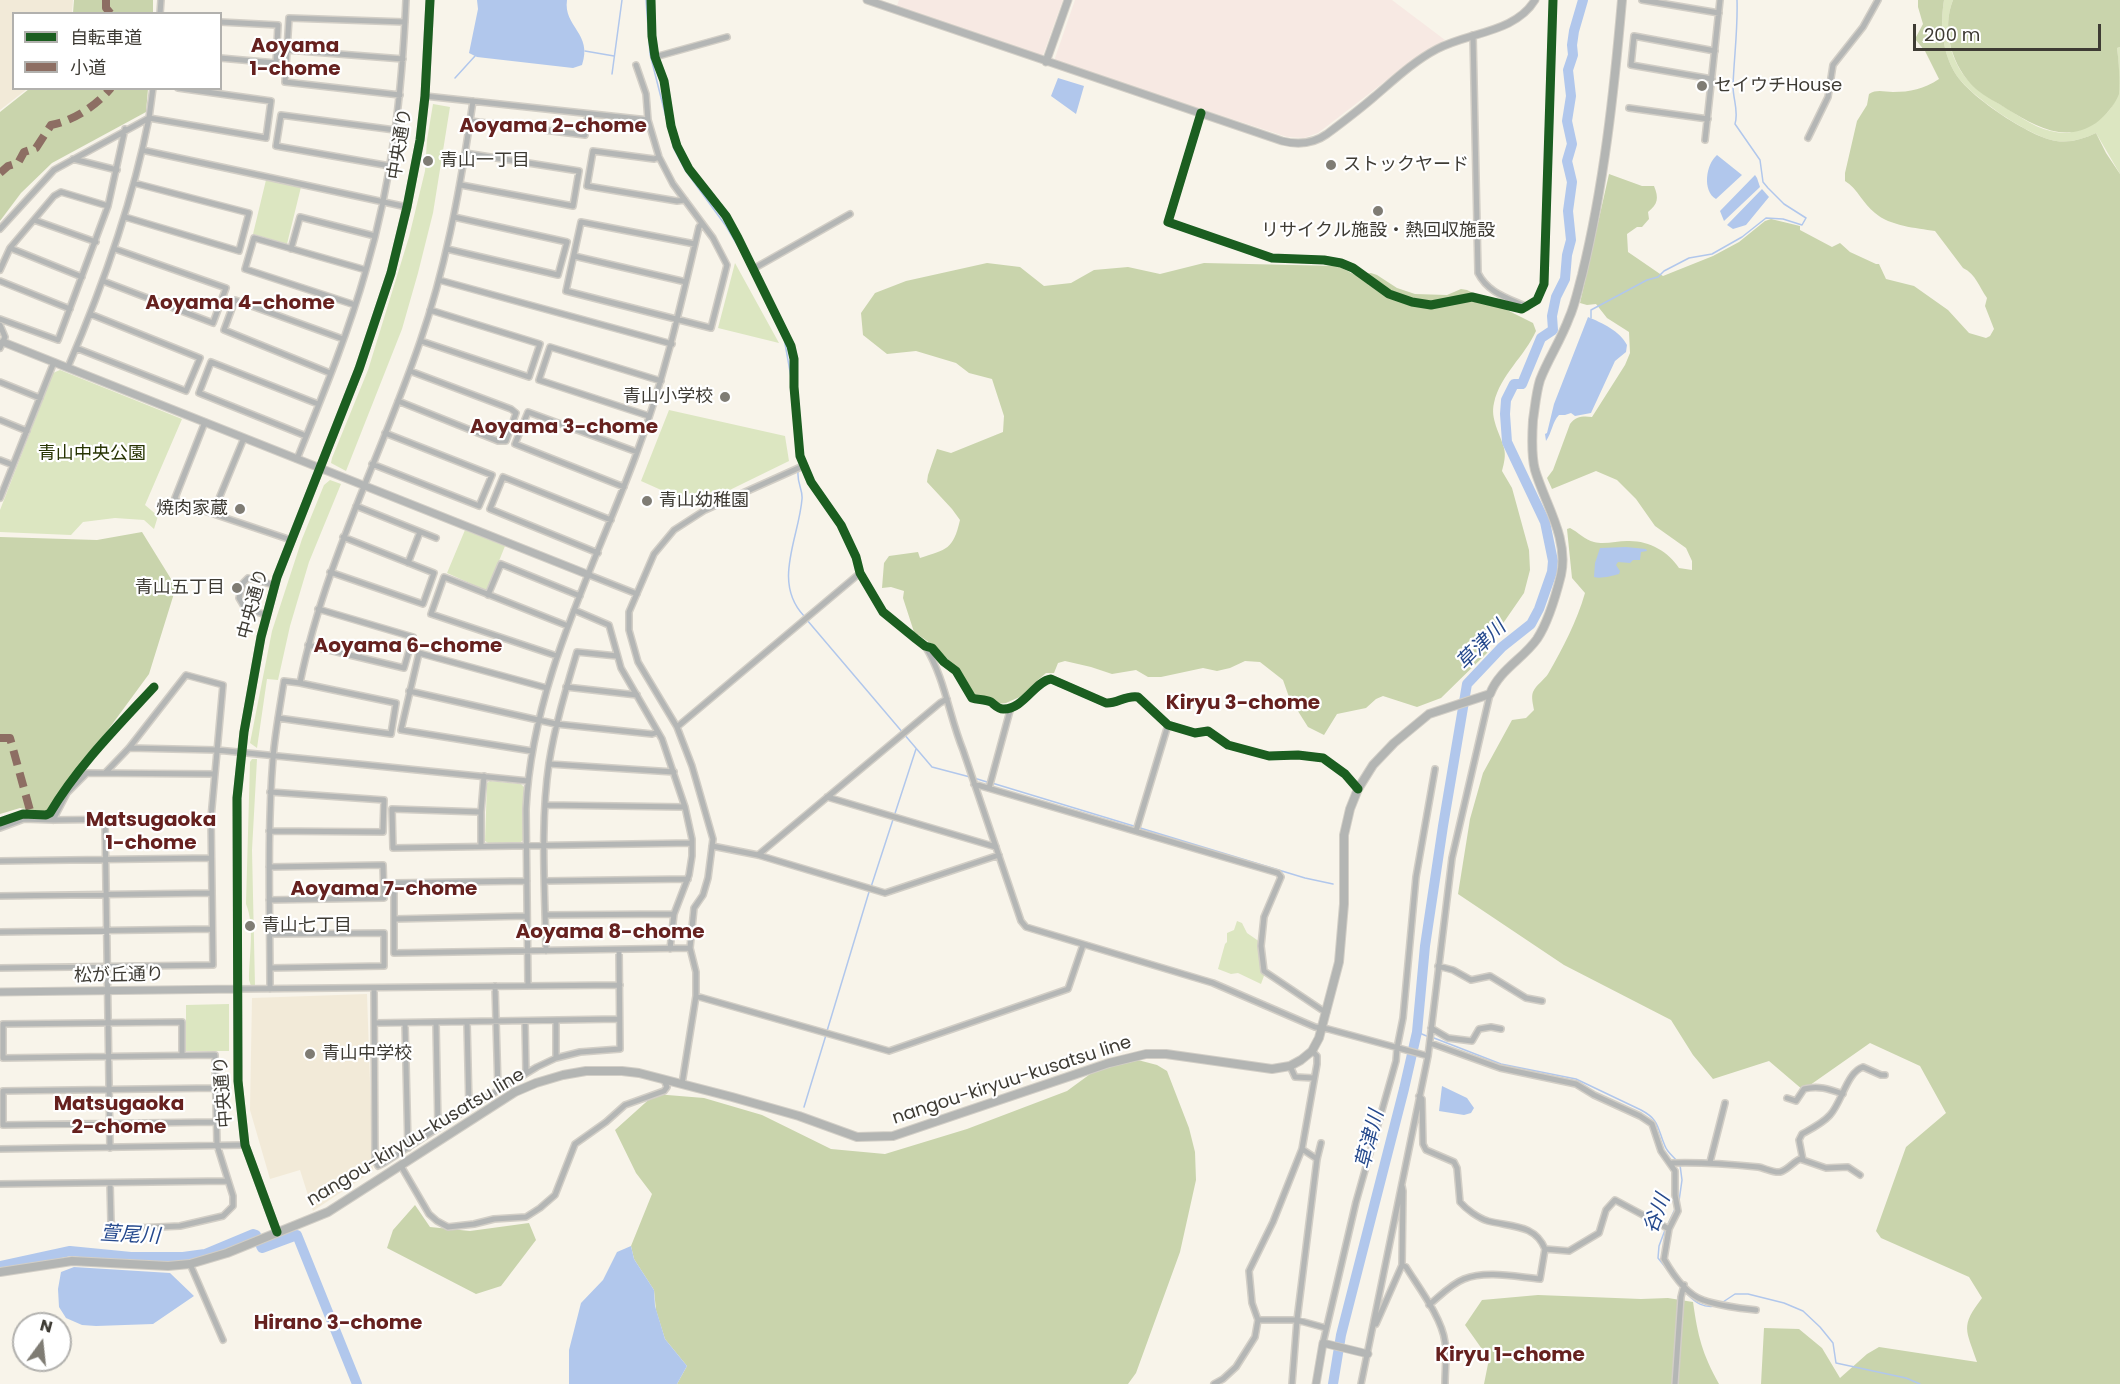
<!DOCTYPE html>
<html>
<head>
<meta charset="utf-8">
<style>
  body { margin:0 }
  #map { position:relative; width:2120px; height:1384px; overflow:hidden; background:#f8f4ea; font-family:Poppins,"Noto Sans JP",sans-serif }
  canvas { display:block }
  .legend { position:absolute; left:12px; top:12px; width:210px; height:78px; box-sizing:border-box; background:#fff; border:2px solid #b2b1ae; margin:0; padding:8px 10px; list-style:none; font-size:18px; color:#3e3b34 }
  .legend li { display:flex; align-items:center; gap:12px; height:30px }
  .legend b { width:30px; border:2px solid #b2b1ae }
  .north { position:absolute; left:12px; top:1312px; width:60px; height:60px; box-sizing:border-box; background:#fff; border:2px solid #b2b1ae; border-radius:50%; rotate:15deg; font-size:16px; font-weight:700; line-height:24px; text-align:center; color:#3e3b34 }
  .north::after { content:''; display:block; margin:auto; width:21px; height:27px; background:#7f7c74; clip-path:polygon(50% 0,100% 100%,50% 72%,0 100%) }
  .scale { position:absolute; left:1913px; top:24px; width:188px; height:27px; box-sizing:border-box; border:3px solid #3e3b34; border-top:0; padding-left:8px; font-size:18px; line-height:21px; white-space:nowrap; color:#3e3b34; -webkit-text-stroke:4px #fff; paint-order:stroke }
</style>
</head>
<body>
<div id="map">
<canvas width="2120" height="1384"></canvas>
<ul class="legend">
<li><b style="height:8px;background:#1b5e20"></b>自転車道</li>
<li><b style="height:8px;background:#8d6e63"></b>小道</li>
</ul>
<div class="north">N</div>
<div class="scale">200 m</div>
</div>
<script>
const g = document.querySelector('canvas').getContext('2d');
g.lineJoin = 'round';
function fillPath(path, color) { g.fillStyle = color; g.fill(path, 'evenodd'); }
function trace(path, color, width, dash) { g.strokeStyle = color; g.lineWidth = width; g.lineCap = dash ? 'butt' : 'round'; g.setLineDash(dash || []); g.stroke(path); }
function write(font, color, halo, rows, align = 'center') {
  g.font = font + ' Poppins,"Noto Sans JP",sans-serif'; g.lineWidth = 4.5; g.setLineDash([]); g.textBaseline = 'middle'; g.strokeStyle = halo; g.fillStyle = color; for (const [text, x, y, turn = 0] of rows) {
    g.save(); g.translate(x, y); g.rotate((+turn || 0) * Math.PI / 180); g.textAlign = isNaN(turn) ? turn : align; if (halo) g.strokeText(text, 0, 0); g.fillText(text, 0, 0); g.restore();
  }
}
fillPath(new Path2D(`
  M899 0H1063L1042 58 897 6Z
  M1075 0H1392L1445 40 1422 53 1318 133 1304 138 1287 137 1054 61Z`), '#f7e9e3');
fillPath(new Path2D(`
  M0 0H73L72 13 14 14V88L27 89 0 110Z
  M367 994 373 1171 313 1211 300 1170 270 1179 250 1110 252 998Z`), '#f2ead8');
fillPath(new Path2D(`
  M1944 0H1953C1942 28 1950 65 1973 85 1984 95 1998 103 2011 111 2027 122 2045 133 2066 133 2074 133 2084 126 2091 123 2102 119 2112 110 2116 98 2120 81 2119 65 2117 48L2120 47V174L2096 133C2083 139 2071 143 2056 141 2030 137 1972 97 1957 76 1942 53 1940 26 1944 0Z
  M433 104 450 107 433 213 418 273 402 329 346 471 331 463 332 458 368 370 409 237 425 171 427 140Z
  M266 180 301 187 287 244 253 234Z
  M735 263 779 343 718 328Z
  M60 370 182 419 145 505 158 516 154 529 144 520 115 518 83 522 71 535 0 532V510L53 373Z
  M669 410 785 436 789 461 697 506 641 481Z
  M330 480 341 484 309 562 290 626 278 680 267 679 257 748 250 743 272 631 302 539 324 485Z
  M465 530 505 546 487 591 447 573Z
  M252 759H257L252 850 255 986H251L249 980C249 956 255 926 246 904L250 762Z
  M490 781 521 784 525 788 523 840 520 843H488L485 841 487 783Z
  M1237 921 1242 923 1247 933 1260 942 1265 973 1261 984 1238 973 1231 974 1218 969 1225 944 1227 942V933L1234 930Z
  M229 1004V1051H186V1005Z`), '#dce6c1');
fillPath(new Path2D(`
  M74 0H153V13H73Z
  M1918 0H1944C1940 26 1942 53 1957 76 1972 98 2030 137 2056 141 2071 143 2083 139 2096 133L2106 153 2120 174V1384H1761L1764 1328 1799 1329 1822 1348 1840 1378 1867 1354 1879 1347 1977 1362C1966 1329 1960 1327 1982 1298L1969 1277 1881 1238 1876 1231 1906 1147 1946 1113 1920 1066 1870 1043 1803 1090 1769 1061 1713 1079 1693 1055 1671 1020 1564 965 1458 894 1470 819 1483 773 1512 720 1526 718 1534 710C1533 704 1531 697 1533 692 1536 685 1544 680 1548 674 1563 648 1577 621 1585 593L1572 578 1567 529 1570 528C1578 532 1585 540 1594 542 1604 545 1617 541 1627 541 1648 540 1668 551 1679 568L1692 570V561L1686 548 1655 526 1636 499 1617 480 1596 471 1552 489 1547 478 1553 470 1570 424C1576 416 1583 416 1592 417L1625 365 1630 353 1629 332 1607 318 1596 304 1587 305 1580 303 1609 174 1642 186H1654C1659 198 1658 204 1648 212L1649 219 1642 227H1637L1627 234 1628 252 1663 276 1713 256 1739 242 1765 221 1771 219 1800 226V230L1832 247 1840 243 1850 252 1876 264H1879L1886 279 1914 286 1948 310 1969 333 1986 338 1990 336 1994 329 1985 306 1987 298C1979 287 1976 274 1963 268L1935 231C1916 228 1890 226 1875 213 1863 204 1858 189 1845 181V173L1857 121 1867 105 1869 94C1877 89 1884 92 1893 92 1910 92 1924 89 1939 79L1925 51 1915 39 1923 24 1918 7Z
  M1953 0H2120V47L2117 48C2119 62 2120 80 2119 94 2115 105 2105 116 2096 123 2065 144 2035 126 2007 109 1997 102 1985 97 1976 89 1952 67 1941 30 1953 0Z
  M29 89H148L146 112 52 163 21 193 0 221V112Z
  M987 263 1020 267 1044 286 1071 283 1094 270 1128 267 1160 274 1204 263 1338 266 1355 275 1371 273 1377 275 1397 288 1415 294 1447 295 1461 289 1467 290 1533 323 1536 331C1525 356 1500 375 1494 403 1490 419 1500 433 1504 448 1506 456 1504 463 1502 471L1512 488 1529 550 1530 570 1524 593 1495 635 1487 653 1441 698 1417 707 1383 696 1376 699 1366 708 1337 714 1324 735 1308 727 1289 697 1283 680 1260 662 1245 661 1230 668 1217 671 1203 668 1161 677H1148L1136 670 1112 674 1091 667 1065 661 1058 663 1054 673H1046L1038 680 1031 692 1006 703 997 704 991 699 977 697 971 693 962 674 936 647 914 632 903 598 904 591 891 587 882 588 884 563 889 556 918 552 920 558C947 549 953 550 960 520L952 509 927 482 928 475 937 449 951 453 1003 432 1004 416 992 379 969 373 956 363 916 351 887 354 863 335 861 313 875 293 906 281Z
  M142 532 176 587 149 674 47 813 20 808 0 814V537L97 540Z
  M1112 1058 1134 1059 1157 1065 1167 1071 1189 1128 1195 1152 1196 1180 1180 1252 1136 1373 1128 1384H677L687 1366 665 1339 656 1310 654 1290 634 1259 631 1246 652 1194 636 1173 615 1130 655 1094 704 1098 762 1115 831 1149 885 1154 967 1129 1067 1091Z
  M415 1205 430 1227 470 1231 529 1223 536 1240 501 1286 476 1294 387 1248 393 1230Z
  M1538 1295 1641 1299 1668 1298 1693 1302C1698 1337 1702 1353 1719 1384H1484L1489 1359 1465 1325 1482 1300Z`), '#c9d4ac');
fillPath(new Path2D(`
  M477 0H567C563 27 593 33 582 65L573 68 477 57 469 53 478 9Z
  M1058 78 1084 86 1076 114 1051 96Z
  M1717 155 1742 175 1716 199C1702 191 1706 164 1717 155Z
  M1755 175 1757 178 1760 187 1724 221 1720 211Z
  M1762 189 1769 197 1746 225 1733 229 1727 225Z
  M1588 317C1602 323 1620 331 1627 345L1626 352 1615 361 1591 413 1575 416 1571 413 1565 415H1559C1552 422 1552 433 1546 441L1545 434 1547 433 1554 404Z
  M1626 547 1646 549 1647 551 1641 552 1640 560H1633L1630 563 1618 562 1616 565 1620 571 1619 574C1612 576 1600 579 1594 577L1595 563 1600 548Z
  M1442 1086 1467 1098 1474 1108 1471 1113 1464 1115 1439 1111Z
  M631 1246 634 1259 654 1290 655 1306 665 1339 687 1366 677 1384H569V1350L581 1303 603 1280 617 1252Z
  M74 1267 170 1273 194 1296 153 1324 96 1326 82 1325 66 1318 59 1307 58 1289 61 1272Z`), '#b1c7ec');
trace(new Path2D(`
  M646 0 650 54 674 149 685 170 726 226 745 258
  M585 51 614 56
  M612 74 622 0
  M455 78 475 56
  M1591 318V310L1647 280 1658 277 1664 271 1689 258 1712 254 1742 237 1766 218 1783 219 1802 225 1806 218 1784 204 1768 188 1763 182 1760 160 1735 124C1739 111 1733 100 1733 86 1734 57 1738 29 1737 0
  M784 338 791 377
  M798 472C797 483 803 490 802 499 799 538 772 582 804 616
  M807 620 932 767 970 777
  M974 778 987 782
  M992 783 1305 878 1333 884
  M871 887 916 749
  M827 1031 869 892
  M1417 1032 1429 1037
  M1434 1038 1501 1064 1576 1079 1641 1110C1660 1120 1657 1128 1665 1146 1667 1152 1673 1156 1677 1161
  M804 1107 826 1035
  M1679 1201 1682 1180 1680 1165
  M1667 1226 1675 1209
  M1665 1230 1659 1246 1658 1258 1678 1283
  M1687 1294C1696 1303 1703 1308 1716 1306
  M1723 1302 1735 1294H1748L1784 1303 1803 1311 1820 1327 1833 1343 1836 1363 1906 1378 1920 1384`), '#b1c7ec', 1.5);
trace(new Path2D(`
  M261 1246 262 1248 297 1235 357 1384
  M0 1266 70 1251 131 1257H183L205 1254 253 1234 256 1235
  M1333 1384 1341 1335 1404 1089 1417 1032 1425 946 1443 826 1467 684 1502 647 1531 624 1539 609 1552 572 1553 561 1545 522 1507 442 1505 414 1506 400 1514 384H1522L1541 338 1553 330 1552 316 1556 297 1565 279 1567 255 1571 240 1568 211 1572 182 1567 161 1572 144 1567 121 1571 96 1568 70 1573 55 1572 45 1574 31 1583 0`), '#b1c7ec', 10);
const minor = new Path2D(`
  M651 0 652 36 655 57 664 81 671 126 677 146 689 169 726 216 738 238 791 346 794 359V387L800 456 811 482 841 525 856 557 860 573 883 612 916 639 925 646 932 648 944 662 956 671 972 698C978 700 985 699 991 702 995 705 998 709 1003 709 1023 710 1035 681 1051 679L1106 703C1117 704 1125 695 1138 697L1168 725 1195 733 1208 731 1228 745 1269 756 1298 755 1323 758 1345 774 1358 789
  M1642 0 1719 13
  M160 14 161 0
  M220 22 278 25 276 63 220 58
  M1473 35 1478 273C1488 293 1508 298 1527 307
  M287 50 403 59
  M655 57 727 37
  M636 65 646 94 648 120 659 157 673 184 713 238 727 265 711 328 566 291 581 222 695 244
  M1712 79 1631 65 1634 36 1715 51
  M400 95 285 82 289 18 405 22
  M425 96 648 120
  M473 101 470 121 585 135 588 114
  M1629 108 1708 119
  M1201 113 1168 222 1272 258 1324 260 1341 263 1353 268 1389 294 1412 302 1431 305 1472 297 1522 309 1537 300 1544 284 1553 0
  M1808 138 1828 97 1833 65 1863 27 1878 0
  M1705 140 1720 0
  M142 150 407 207
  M659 157 654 159 593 151 587 186 677 201 685 200
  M73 159 117 170
  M390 166 276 146 281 115 395 130
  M461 185 573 206 579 171 465 153
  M125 217 239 251 249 213 134 183
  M34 220 96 242
  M0 229 54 170 149 118 153 88
  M10 248 82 277
  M291 249 300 217 375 236
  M447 249 558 275 567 242 454 217
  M574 256 686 282
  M753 269 850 214
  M0 270 10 248 54 196 61 192 108 206
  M439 280 672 344
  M0 281 70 309
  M103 281 213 323 226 288 115 249
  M355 305 245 269 254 238 366 270
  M0 319 58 340 108 206 125 129
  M0 325 5 337 0 348
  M421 341 529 377 540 344 430 310
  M76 348 186 391 200 358 90 314
  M68 367C103 286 132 205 149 118L266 138 271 101 178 88
  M330 373 224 330 235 300 343 339
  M0 382 40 398
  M398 401 498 441H506L516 413 511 409 410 371
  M649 416 539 380 550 347 661 381
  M0 420 27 431
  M205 422 175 498 178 502 291 540
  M306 436 199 393 211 362 318 404
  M297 459C322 397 348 334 366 270 392 182 402 92 406 0
  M0 460 13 465
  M372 464 479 506 492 475 385 433
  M624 487 515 444 528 412 637 452
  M0 498 54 362
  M356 506 436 538
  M213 513 244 438
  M598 553 490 509 503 477 611 520
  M408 563 420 532
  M330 572 423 604 434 573 343 537
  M589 575 637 594
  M488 595 501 564 580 596
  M574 610 609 625 621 668 662 739 685 807 692 839V856L689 875 674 914 670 949
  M266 615 245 608 239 598 243 583 248 578 274 585
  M308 645 404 668 413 637 318 609
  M925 646C945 678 949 716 963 750L1021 921 1026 927 1213 983 1315 1027 1328 1029 1428 1056
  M557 656 431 614 444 577 568 626
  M566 687 637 695
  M409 691 556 724 652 734 658 732
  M278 718 391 734 396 703 300 683
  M677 727 860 573
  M129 748 217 750 528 781
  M532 751 401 730 419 653 547 688
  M549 764 674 772
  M484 776 481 812 392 809 393 848 692 843
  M974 784 1278 873 1281 877 1264 917 1261 946 1264 971 1322 1010 1327 1011
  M989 788 1011 707
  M827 797 996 847
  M545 805 685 807
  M105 819 110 1148
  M53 820 67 793 87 773 215 774
  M0 828 24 819 53 820 211 818
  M269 831 383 832 384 800 270 792
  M1136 831 1168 725
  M481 846V812
  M712 846 758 855 885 893 999 855
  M758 855 940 703 947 699
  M0 861 211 858
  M269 867 383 865 384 898 269 900
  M527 881 394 883V953L690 948
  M545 881 688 879
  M0 896 212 893
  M545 915 674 914
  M394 919 527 916
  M0 932 212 929
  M270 934 384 933V966L270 968
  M546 951C545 889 540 825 549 763 555 725 566 689 577 652L617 656
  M1438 966 1453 970 1471 980 1490 976 1526 998 1542 1001
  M0 968 213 965 211 818 223 685 186 675 129 748 106 772
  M495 986 498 1089
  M528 986 526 809C532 683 593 571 636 455 664 380 681 304 699 227L702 223
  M374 988 375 1160 378 1166 384 1163 469 1108 537 1067 556 1058 580 1052 620 1049 619 950
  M238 989 620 985
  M270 989C270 912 267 835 273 758 275 733 280 707 284 681L300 683C324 564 381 456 420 342 445 270 459 195 470 121
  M696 996 889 1051 1068 989 1083 945
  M525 1021 526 1073
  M467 1022 469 1108
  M375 1023 619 1019
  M405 1023 408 1148
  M436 1023 438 1128
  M1431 1028 1448 1038 1472 1041 1479 1029 1491 1027 1501 1029
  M1430 1043 1500 1068 1576 1084 1594 1095 1640 1116 1652 1124 1661 1151 1675 1171V1195L1678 1211 1669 1229 1664 1259C1672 1273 1687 1295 1703 1300 1720 1306 1738 1308 1756 1310
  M556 1058V1021
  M1290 1066 1295 1077 1314 1078
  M682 1084 696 996V972L690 948 694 908 703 895 708 878 713 839 692 766 677 727 638 662 629 630V612L654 554 674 530 705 510 803 466
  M215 1088 3 1091V1125L215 1122
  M1419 1096 1422 1099 1423 1144 1426 1150 1454 1162 1457 1168 1460 1202C1466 1209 1478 1218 1488 1221 1511 1227 1535 1224 1545 1249L1540 1279C1517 1277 1486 1270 1464 1279 1451 1284 1440 1296 1429 1305
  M1787 1098 1796 1101 1804 1089C1818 1085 1829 1089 1843 1094
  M0 1149 245 1145
  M1302 1149 1317 1159
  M1803 1160 1799 1140 1802 1134C1811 1129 1823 1123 1830 1115 1842 1102 1847 1072 1863 1067L1881 1075H1885
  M1710 1162 1725 1103
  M1672 1163C1701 1162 1728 1164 1758 1167 1765 1168 1773 1173 1780 1172 1788 1170 1793 1162 1800 1159L1826 1168 1848 1167 1860 1175
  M401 1166 429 1214 437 1221 448 1227 474 1224 494 1219 526 1217 540 1208 555 1195 575 1144 606 1122 625 1105 664 1091 667 1087 664 1080
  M110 1183 111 1223 117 1229 180 1226 223 1216 233 1206V1196L217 1145 215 1055 3 1058V1024L182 1022V1055
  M0 1184 227 1181
  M1545 1249 1569 1251 1599 1233 1606 1210 1615 1200 1669 1229
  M190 1264 223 1340
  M1402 1265 1406 1267C1419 1288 1442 1318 1445 1342 1447 1355 1445 1370 1445 1384
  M1258 1320H1297L1326 1328
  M1376 1324 1402 1265 1403 1191 1402 1186
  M1323 1343 1356 1202 1396 1061 1397 1048 1403 1018 1416 877 1435 769
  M1214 1384 1223 1379 1236 1367 1255 1337 1258 1320 1252 1303 1249 1271 1273 1222 1302 1149 1317 1064V1056L1312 1051
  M1292 1384 1297 1320 1317 1159 1321 1143
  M1361 1384 1428 1056 1452 858 1490 694
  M1675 1384 1681 1297 1684 1285`);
const tertiary = new Path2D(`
  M867 0 1282 141C1298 145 1313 144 1327 134 1343 122 1359 110 1374 97 1394 80 1414 61 1437 49 1469 32 1515 33 1535 0
  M1046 62 1068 0
  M3 342 589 575
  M0 992 238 989
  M277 1232 245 1145 238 1081 237 798 244 732 261 637 277 577 359 369 391 273 407 207 420 140 425 96 430 0
  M1316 1384 1323 1343 1368 1354`);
const secondary = new Path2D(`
  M0 1272 72 1261 168 1266 190 1264 227 1253 328 1212 515 1092 536 1083 563 1075 586 1071H622L639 1073 732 1097 799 1116 857 1137 893 1136 1109 1063 1146 1054H1166L1272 1069 1290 1066 1301 1060 1312 1051 1319 1038 1339 962 1344 904V835L1350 809 1358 789 1373 765 1394 743 1429 714 1490 694C1499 670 1523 659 1537 639 1549 621 1556 595 1561 575 1569 538 1545 504 1535 470 1531 455 1532 436 1533 420 1535 407 1536 393 1540 380 1548 359 1561 340 1569 318 1575 305 1578 289 1582 275 1604 185 1614 92 1622 0`);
trace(minor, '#d2cec6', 8);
trace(tertiary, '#d2cec6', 9);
trace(secondary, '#d2cec6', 10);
trace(minor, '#b4b6b5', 5);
trace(tertiary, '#b4b6b5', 7);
trace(secondary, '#b3b5b3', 8);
trace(new Path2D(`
  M106 0V8L111 14
  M0 173 8 166 18 163 24 152 36 148 51 125C73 121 96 106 111 88
  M0 738H10L31 814`), '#8d6e63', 8, [15, 8]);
trace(new Path2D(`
  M651 0 652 36 655 57 664 81 671 126 677 146 689 169 726 216 738 238 791 346 794 359V387L800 456 811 482 841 525 856 557 860 573 883 612 916 639 925 646 932 648 944 662 956 671 972 698C978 700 985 699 991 702 995 705 998 709 1003 709 1023 710 1035 681 1051 679L1106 703C1117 704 1125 695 1138 697L1168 725 1195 733 1208 731 1228 745 1269 756 1298 755 1323 758 1345 774 1358 789
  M1201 113 1168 222 1272 258 1324 260 1341 263 1353 268 1389 294 1412 302 1431 305 1472 297 1522 309 1537 300 1544 284 1553 0
  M0 822 23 814 46 815 50 813C78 766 117 727 154 687
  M277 1232 245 1145 238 1081 237 798 244 732 261 637 277 577 359 369 391 273 407 207 420 140 425 96 430 0`), '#1b5e20', 9);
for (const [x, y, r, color] of [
  [1702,86,6,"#7f7c74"],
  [428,161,6,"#7f7c74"],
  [1331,165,6,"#7f7c74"],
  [1378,211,6,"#7f7c74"],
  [725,397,6,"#7f7c74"],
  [647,501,6,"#7f7c74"],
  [240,509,6,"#7f7c74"],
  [237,588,6,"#7f7c74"],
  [250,926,6,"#7f7c74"],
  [310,1054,6,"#7f7c74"]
]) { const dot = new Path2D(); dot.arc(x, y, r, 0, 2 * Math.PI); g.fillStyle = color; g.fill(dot); trace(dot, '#fff', 2); }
write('18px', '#3e3b34', '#fff', [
  ["セイウチHouse",1714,86],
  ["青山一丁目",440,161],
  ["ストックヤード",1343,165],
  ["リサイクル施設・熱回収施設",1378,231,"center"],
  ["青山小学校",713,397,"right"],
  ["青山幼稚園",659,501],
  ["焼肉家蔵",228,509,"right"],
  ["青山五丁目",225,588,"right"],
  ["青山七丁目",262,926],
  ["青山中学校",322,1054]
], 'left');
write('18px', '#3e3b34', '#fff', [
  ["中央通り",401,144,-81],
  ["中央通り",254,604,-75],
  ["松が丘通り",119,976,-1],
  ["nangou-kiryuu-kusatsu line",1012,1081,-18],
  ["中央通り",224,1092,-94],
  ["nangou-kiryuu-kusatsu line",416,1138,-31]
]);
write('18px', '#273403', '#fff', [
  ["青山中央公園",92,454]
]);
write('bold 20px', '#66211f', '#fff', [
  ["Aoyama",295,47],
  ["1-chome",295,70],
  ["Aoyama 2-chome",553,127],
  ["Aoyama 4-chome",240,304],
  ["Aoyama 3-chome",564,428],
  ["Aoyama 6-chome",408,647],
  ["Kiryu 3-chome",1243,704],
  ["Matsugaoka",151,821],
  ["1-chome",151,844],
  ["Aoyama 7-chome",384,890],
  ["Aoyama 8-chome",610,933],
  ["Matsugaoka",119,1105],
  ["2-chome",119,1128],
  ["Hirano 3-chome",338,1324],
  ["Kiryu 1-chome",1510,1356]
]);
write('italic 20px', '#25498d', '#fff', [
  ["草津川",1482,646,-45],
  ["草津川",1371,1140,-76],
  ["谷川",1658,1214,-70],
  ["萱尾川",130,1236,3]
]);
</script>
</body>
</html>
